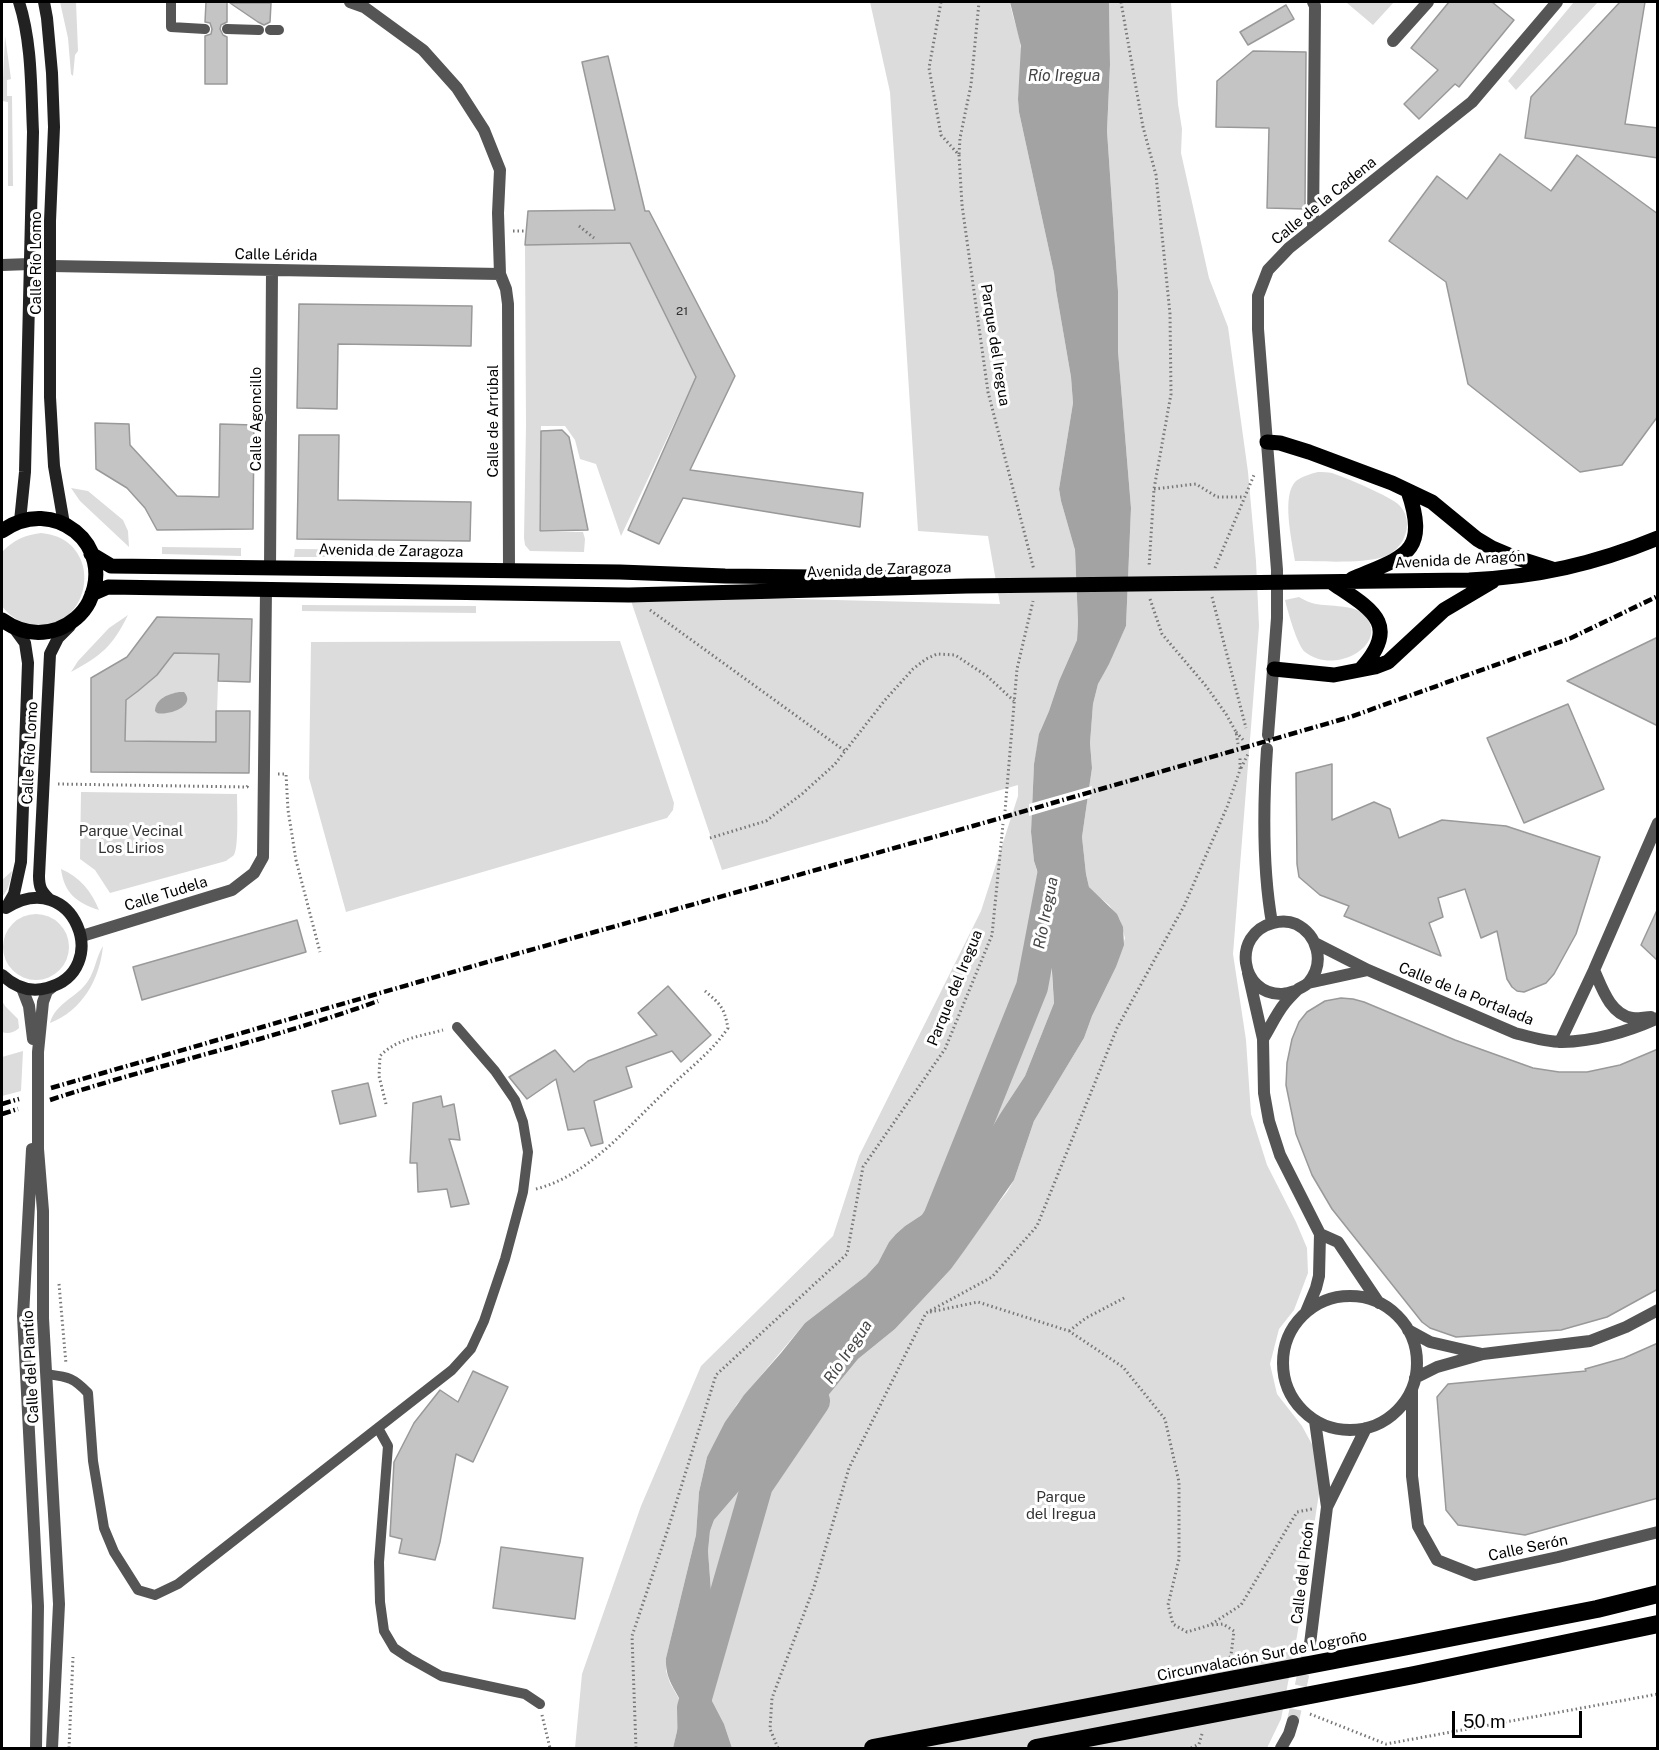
<!DOCTYPE html>
<html>
<head>
<meta charset="utf-8">
<style>
  body { margin:0 }
  #map { position:relative; width:1659px; height:1750px; overflow:hidden; background:#fff; font-family:"Public Sans",sans-serif }
  canvas { display:block }
  .frame { position:absolute; inset:0; border:3px solid #000; pointer-events:none }
  .scale { position:absolute; left:1452px; top:1711px; width:130px; height:27px; box-sizing:border-box; border:3px solid #000; border-top:0; padding-left:8px; font-size:18px; line-height:21px; white-space:nowrap; color:#000; -webkit-text-stroke:4px #fff; paint-order:stroke }
</style>
</head>
<body>
<div id="map">
<canvas width="1659" height="1750"></canvas>
<div class="frame"></div>
<div class="scale">50 m</div>
</div>
<script>
const g = document.querySelector('canvas').getContext('2d');
g.lineJoin = 'round';
function fillPath(path, color) { g.fillStyle = color; g.fill(path, 'evenodd'); }
function trace(path, color, width, dash) { g.strokeStyle = color; g.lineWidth = width; g.lineCap = dash ? 'butt' : 'round'; g.setLineDash(dash || []); g.stroke(path); }
function write(font, color, halo, rows, align = 'center') {
  g.font = font + ' "Public Sans",sans-serif'; g.lineWidth = 6; g.setLineDash([]); g.textBaseline = 'middle'; g.strokeStyle = halo; g.fillStyle = color; for (const [text, x, y, turn = 0] of rows) {
    g.save(); g.translate(x, y); g.rotate((+turn || 0) * Math.PI / 180); g.textAlign = isNaN(turn) ? turn : align; if (halo) g.strokeText(text, 0, 0); g.fillText(text, 0, 0); g.restore();
  }
}
fillPath(new Path2D(`
  M60 2H76L78 51 75 55 73 76 71 74 68 38Z
  M870 2H1010C1012 18 1020 33 1021 49 1022 70 1017 91 1019 112L1054 273 1056 290 1071 377 1073 403 1059 489 1061 501 1075 550 1078 622 1077 640 1059 681 1049 711 1041 729 1034 764 1031 832 1034 861 1043 892 1055 922 1051 963 1054 1003 1025 1076 1000 1114 958 1185 937 1205 905 1226 896 1234 889 1242 878 1263 866 1276 805 1323 737 1404 707 1457 699 1492 696 1535 666 1658V1671L670 1683 683 1706 673 1748H575L582 1674 641 1506 701 1366 833 1236 859 1156 981 911 1018 796V785L722 870 629 595 1000 604 988 536 918 531 890 92Z
  M1109 2H1171L1178 104 1182 129 1181 153 1209 278 1228 327 1248 472 1256 561 1259 626 1233 954 1246 1040 1251 1114 1267 1165 1296 1222 1307 1248 1308 1273 1294 1310 1279 1329 1270 1364 1277 1394 1302 1426 1313 1446 1320 1487 1297 1636 1281 1719 1267 1748H732L724 1724 711 1699V1674L709 1637 712 1605 708 1551 710 1531 714 1520 770 1455 813 1414 858 1359 895 1329 951 1269 987 1217 1007 1192 1014 1180 1034 1121 1084 1038 1092 1016 1116 967 1125 938 1120 920 1109 905 1093 892 1089 887 1086 874 1082 837 1092 768 1090 743 1093 704 1098 684 1126 626 1131 508 1118 351V291L1107 131 1110 65Z
  M1348 2H1394L1373 25 1347 3Z
  M1574 2H1598L1516 90 1508 81Z
  M5 36 11 79 7 80V96H12L13 186H8V102L2 101Z
  M630 243 696 377 621 536 596 464 580 459 575 440 565 426H541L539 532H583L585 539 584 552 530 551 525 545 524 538 526 426 525 245Z
  M1318 472C1323 472 1328 472 1332 473 1344 477 1392 497 1399 505 1407 512 1409 526 1405 535 1402 545 1393 554 1383 557 1363 564 1318 561 1295 561 1292 541 1281 495 1296 481 1303 476 1310 474 1318 472Z
  M71 488 88 491 123 520 128 531 129 547 80 501Z
  M41 533C50 534 59 536 67 542 101 568 82 628 38 625 22 624 11 618 2 606V552C14 540 24 535 41 533Z
  M162 547 241 548V556L162 554Z
  M295 549 425 550V557H294Z
  M1299 597C1303 599 1308 602 1312 603 1326 607 1351 604 1362 613 1394 642 1336 677 1305 652 1297 645 1288 612 1285 600Z
  M302 605 476 606V613L302 611Z
  M128 615C112 647 102 655 71 672L78 661 109 628Z
  M620 641 674 803 673 810 667 818 346 912 309 778 311 642Z
  M174 653 219 654 216 742 125 741 126 700C146 687 161 672 174 653Z
  M81 792 237 794C237 805 239 847 234 855 232 857 228 859 226 861L110 893 95 870 80 859Z
  M61 869C80 877 92 892 99 910 77 903 64 893 61 869Z
  M12 871C10 881 9 889 2 897V880Z
  M3 947a33 33 0 1 1 66 0a33 33 0 1 1-66 0Z
  M103 946C100 979 82 1011 50 1023 56 1002 77 998 88 981 95 971 96 957 103 946Z
  M2 1001 5 1006 18 1019 19 1028C14 1033 7 1034 2 1032Z
  M23 1051 21 1091 2 1096V1057Z`), '#dcdcdc');
fillPath(new Path2D(`
  M1010 2H1109L1110 65 1107 131 1118 291V351L1131 508 1126 626 1109 664 1098 684 1093 704 1090 743 1092 768 1082 837 1086 874 1089 887 1117 914 1123 927 1124 945 1116 967 1092 1016 1084 1038 1034 1121 1014 1180 964 1251 951 1269 895 1329 858 1359 813 1414 770 1455 714 1520 710 1531 708 1551 712 1605 709 1638 711 1674V1699L724 1724 732 1748H673L683 1706C675 1688 665 1680 666 1658L696 1535 699 1492 707 1457 725 1422 744 1395 781 1353 805 1323 866 1276 878 1263 889 1242 896 1234 905 1226 937 1205 958 1185 1000 1114 1025 1076 1054 1003 1051 956 1055 922 1044 892 1034 861 1031 832 1034 764 1039 734 1049 711 1059 681 1077 640 1078 622 1075 550 1061 501 1059 489 1073 403 1071 377 1056 290 1054 273 1019 112 1018 99 1021 46Z
  M179 692H184C197 706 168 716 157 713L155 711C156 698 169 694 179 692Z`), '#a3a3a3');
fillPath(new Path2D(`
  M1092 786 1090 798 1029 816V804Z`), '#fff');
trace(new Path2D(`
  M929 1234 939 1218 1032 987 1056 860
  M694 1748 693 1708 757 1485 814 1401`), '#a3a3a3', 32);
const building = new Path2D(`
  M206 2H227V22L221 25 220 29 223 35 227 37V84H205V36L211 34 212 29 210 23 205 22Z
  M1449 2H1492L1514 20 1459 87 1455 84 1419 119 1404 104 1438 70 1411 48Z
  M1620 2H1645L1625 124 1658 128V158L1525 138 1531 97Z
  M230 3H271L270 22 264 25 258 22Z
  M1286 5 1294 19 1248 45 1240 32Z
  M1253 51 1306 52 1305 209 1267 208 1269 128 1216 127 1217 81Z
  M608 56 645 211H649L735 376 690 470 863 493 860 527 683 498 659 544 628 530 696 377 630 243 525 245 528 211 615 210 582 62Z
  M1500 154 1551 191 1577 155 1658 214V416L1622 465 1580 472 1468 384 1446 282 1389 241 1437 176 1467 199Z
  M299 304 472 306 471 346 338 344 337 409 297 408Z
  M95 423 129 424 130 445 177 496 219 497 220 424 254 425 253 529 157 530 145 508 127 488 96 469Z
  M562 430 569 437 588 530 540 531 541 431Z
  M299 435H339L338 500 471 502 470 541 297 539Z
  M157 617 252 619 250 682 218 681 219 654 174 653 157 675 138 691 126 700 125 741 216 742V711H250L249 773 91 772V678L127 657Z
  M1658 637V726L1567 681Z
  M1568 704 1604 789 1524 823 1487 738Z
  M1332 764V820L1374 802 1390 809 1399 838 1442 820 1506 826 1600 857 1576 934 1554 974 1546 983 1524 992 1517 991 1512 987 1507 979 1497 931 1481 938 1465 889 1438 898 1443 917 1429 923 1441 956 1344 916 1349 906 1320 895 1299 877 1297 864 1296 773Z
  M1658 908V961L1641 945Z
  M297 920 306 952 142 1000 133 967Z
  M668 986 711 1035 681 1062 672 1051 626 1067 632 1087 594 1101 603 1143 591 1146 584 1128 568 1130 556 1079 527 1099 509 1077 555 1050 574 1072 588 1061 657 1035 638 1013Z
  M1341 998 1353 999 1364 1002 1455 1040 1533 1068 1559 1072H1587L1620 1065 1658 1049V1289L1607 1317 1561 1330 1456 1337 1430 1328 1422 1322 1332 1209 1312 1175 1296 1134 1286 1085 1287 1063 1292 1039 1299 1022 1307 1012 1325 1001Z
  M368 1083 376 1116 340 1124 332 1091Z
  M441 1096 443 1107 454 1104 460 1140 449 1139 469 1204 451 1207 447 1189 418 1192 417 1163H410L413 1103Z
  M1658 1343V1498L1525 1535 1458 1525 1446 1510 1437 1397 1448 1384 1586 1371 1585 1369 1624 1358Z
  M473 1371 508 1387 473 1462 456 1454 440 1542 435 1560 399 1553 402 1539 390 1536 394 1462 414 1423 440 1390 458 1402Z
  M501 1547 583 1558 575 1619 493 1608Z`);
fillPath(building, '#c4c4c4');
trace(building, '#999', 1.5);
trace(new Path2D(`
  M1293 1721 1310 1644`), '#d9d9d9', 12, [12, 6]);
trace(new Path2D(`
  M941 2 929 68 941 135 959 155 962 205 988 392 1034 570
  M1121 2 1143 127 1156 175 1170 314 1171 394 1154 489 1149 567
  M959 154 960 138 971 85 979 2
  M579 226 594 238
  M513 231H526
  M1154 489 1196 484 1217 497H1244
  M1215 568 1254 475
  M1212 597 1246 728
  M1150 599 1162 634 1206 686 1226 714 1236 732 1238 744
  M650 610 845 751
  M1236 732 1245 742
  M1241 768 1248 754
  M278 774H286L288 810 296 860 320 952
  M58 784 247 787 248 785
  M1005 811 1017 669 1033 601
  M710 838 766 821 802 794 835 764 885 700 913 669 926 659 937 654 955 655 987 676 1014 701
  M386 1104 379 1076 380 1056C396 1039 421 1036 443 1030
  M536 1189C590 1175 628 1126 667 1090 688 1069 711 1053 728 1028 724 1007 721 1005 705 991
  M59 1284 66 1364
  M930 1312 978 1302 1069 1331 1123 1367 1165 1419 1179 1482V1559L1168 1605 1173 1624 1187 1632 1210 1625 1241 1605 1297 1512 1312 1509
  M1069 1331 1086 1318 1126 1297
  M1212 1625 1223 1624 1234 1631 1231 1655 1228 1663
  M1310 1714 1386 1744 1658 1694
  M542 1715 550 1748
  M69 1748 73 1657
  M636 1748 632 1636 668 1529 716 1375 847 1254 863 1167 945 1049 992 935 1003 824
  M778 1748 770 1729 772 1698 814 1587 849 1468 926 1313 992 1277 1037 1226 1117 1028 1184 906 1227 807 1240 770V756
  M1191 1748 1199 1744 1202 1734`), '#777', 3, [1.5, 3]);
trace(new Path2D(`
  M171 2V27L205 29
  M227 29 259 30
  M270 30H279
  M46 1374C68 1377 73 1377 88 1393L93 1461 104 1528 114 1552 138 1590 155 1595 178 1584 452 1370 471 1349 484 1321 505 1259 523 1192 528 1152 523 1122 515 1100 495 1071 457 1027
  M378 1428 388 1446 379 1562 380 1602 384 1631 394 1648 409 1658 441 1676 525 1694 540 1704`), '#555', 10);
trace(new Path2D(`
  M350 2 364 7 423 50 457 88 484 130 500 170 498 213 500 274 506 289 508 304 509 570
  M1393 41 1428 2
  M1313 229 1315 6 1313 2
  M2 265 30 264
  M51 266 500 274
  M270 568 272 270
  M1268 735 1277 618V570L1258 329V296L1268 270 1289 248 1472 102 1557 2
  M1267 749C1263 807 1262 866 1272 923
  M82 936 232 890 254 873 263 857 266 589
  M1315 943 1368 970 1515 1033C1530 1037 1546 1042 1562 1042 1596 1041 1627 1032 1658 1018
  M1594 970C1602 988 1610 1014 1632 1018 1638 1019 1645 1017 1651 1017
  M1248 973 1263 1039 1264 1093 1269 1121 1280 1155 1320 1234 1319 1276 1316 1288 1306 1312
  M1308 983 1368 970
  M52 987 47 991 43 1002 38 1052V1149L43 1211V1318L59 1604 52 1748
  M22 988 29 1006 33 1039
  M1263 1039C1270 1028 1276 1014 1285 1003 1288 999 1293 994 1297 990 1301 987 1306 986 1309 982 1325 963 1318 935 1296 924 1289 921 1280 921 1273 923 1231 934 1240 995 1282 994 1286 994 1291 992 1296 991
  M1560 1042 1594 970 1658 823
  M32 1149 23 1316 38 1606 36 1748
  M1320 1234 1338 1242 1379 1303
  M1283 1363a67 67 0 1 1 134 0a67 67 0 1 1-134 0Z
  M1408 1330 1430 1342 1482 1354
  M1415 1378 1437 1367 1483 1354 1590 1341 1626 1327 1658 1310
  M1412 1390V1476L1418 1526 1437 1560 1475 1575 1558 1557 1658 1532
  M1327 1507 1366 1428
  M1310 1644 1327 1507 1315 1421
  M1281 1748 1289 1734 1293 1721`), '#555', 12);
trace(new Path2D(`
  M19 2C32 42 31 89 33 132L25 472 20 521
  M44 2 47 18 52 73 54 127 50 221V397L54 466 64 524
  M49 899C41 891 39 887 39 876L50 654 58 638 70 626
  M6 908 14 894 21 862 28 663 25 643 14 628
  M2 975C15 987 30 993 47 988 114 971 74 865 6 908`), '#222', 12);
trace(new Path2D(`
  M1267 442 1280 443 1309 452 1392 483 1432 502 1477 539 1492 548 1511 556 1552 569
  M2 531C53 494 117 545 89 602 83 614 71 624 58 629 38 636 19 632 2 620
  M91 554 111 566 620 572 725 576 904 578
  M1352 579C1403 557 1430 554 1408 491
  M1331 582C1369 608 1403 623 1361 669
  M92 594 108 587 629 595 967 586 1469 580C1537 577 1595 564 1658 538
  M1274 669 1334 675 1375 667 1388 662 1444 610 1493 581`), '#000', 15);
trace(new Path2D(`
  M873 1748 1403 1647 1597 1609 1658 1594
  M1036 1748 1414 1675 1658 1624`), '#000', 18);
trace(new Path2D(`
  M51 1088 491 961 973 826 1350 717 1571 638 1658 596
  M50 1100C159 1064 271 1040 378 1001
  M2 1104 19 1099
  M2 1114 18 1109`), '#000', 4.5, [9, 3, 1.5, 3]);
write('12px', '#313131', null, [
  ["21",682,311]
]);
write('15px', '#000', '#fff', [
  ["Calle de la Cadena",1324,201,-39],
  ["Calle Lérida",276,255,1],
  ["Calle Río Lomo",36,263,-90],
  ["Parque del Iregua",995,345,81],
  ["Calle Agoncillo",256,419,-90],
  ["Calle de Arrúbal",493,421,-90],
  ["Avenida de Zaragoza",391,551,1],
  ["Avenida de Aragón",1460,560,-3],
  ["Avenida de Zaragoza",879,570,-2],
  ["Calle Río Lomo",30,753,-87],
  ["Calle Tudela",166,894,-17],
  ["Parque del Iregua",955,988,-68],
  ["Calle de la Portalada",1466,994,22],
  ["Calle del Plantío",31,1367,-93],
  ["Calle Serón",1528,1548,-12],
  ["Calle del Picón",1303,1573,-83],
  ["Circunvalación Sur de Logroño",1262,1656,-11]
]);
write('15px', '#333', '#fff', [
  ["Parque Vecinal",131,831],
  ["Los Lirios",131,848],
  ["Parque",1061,1497],
  ["del Iregua",1061,1514]
]);
write('italic 16px', '#444', '#fff', [
  ["Río Iregua",1064,76],
  ["Río Iregua",1046,913,-79],
  ["Río Iregua",848,1352,-56]
]);
</script>
</body>
</html>
